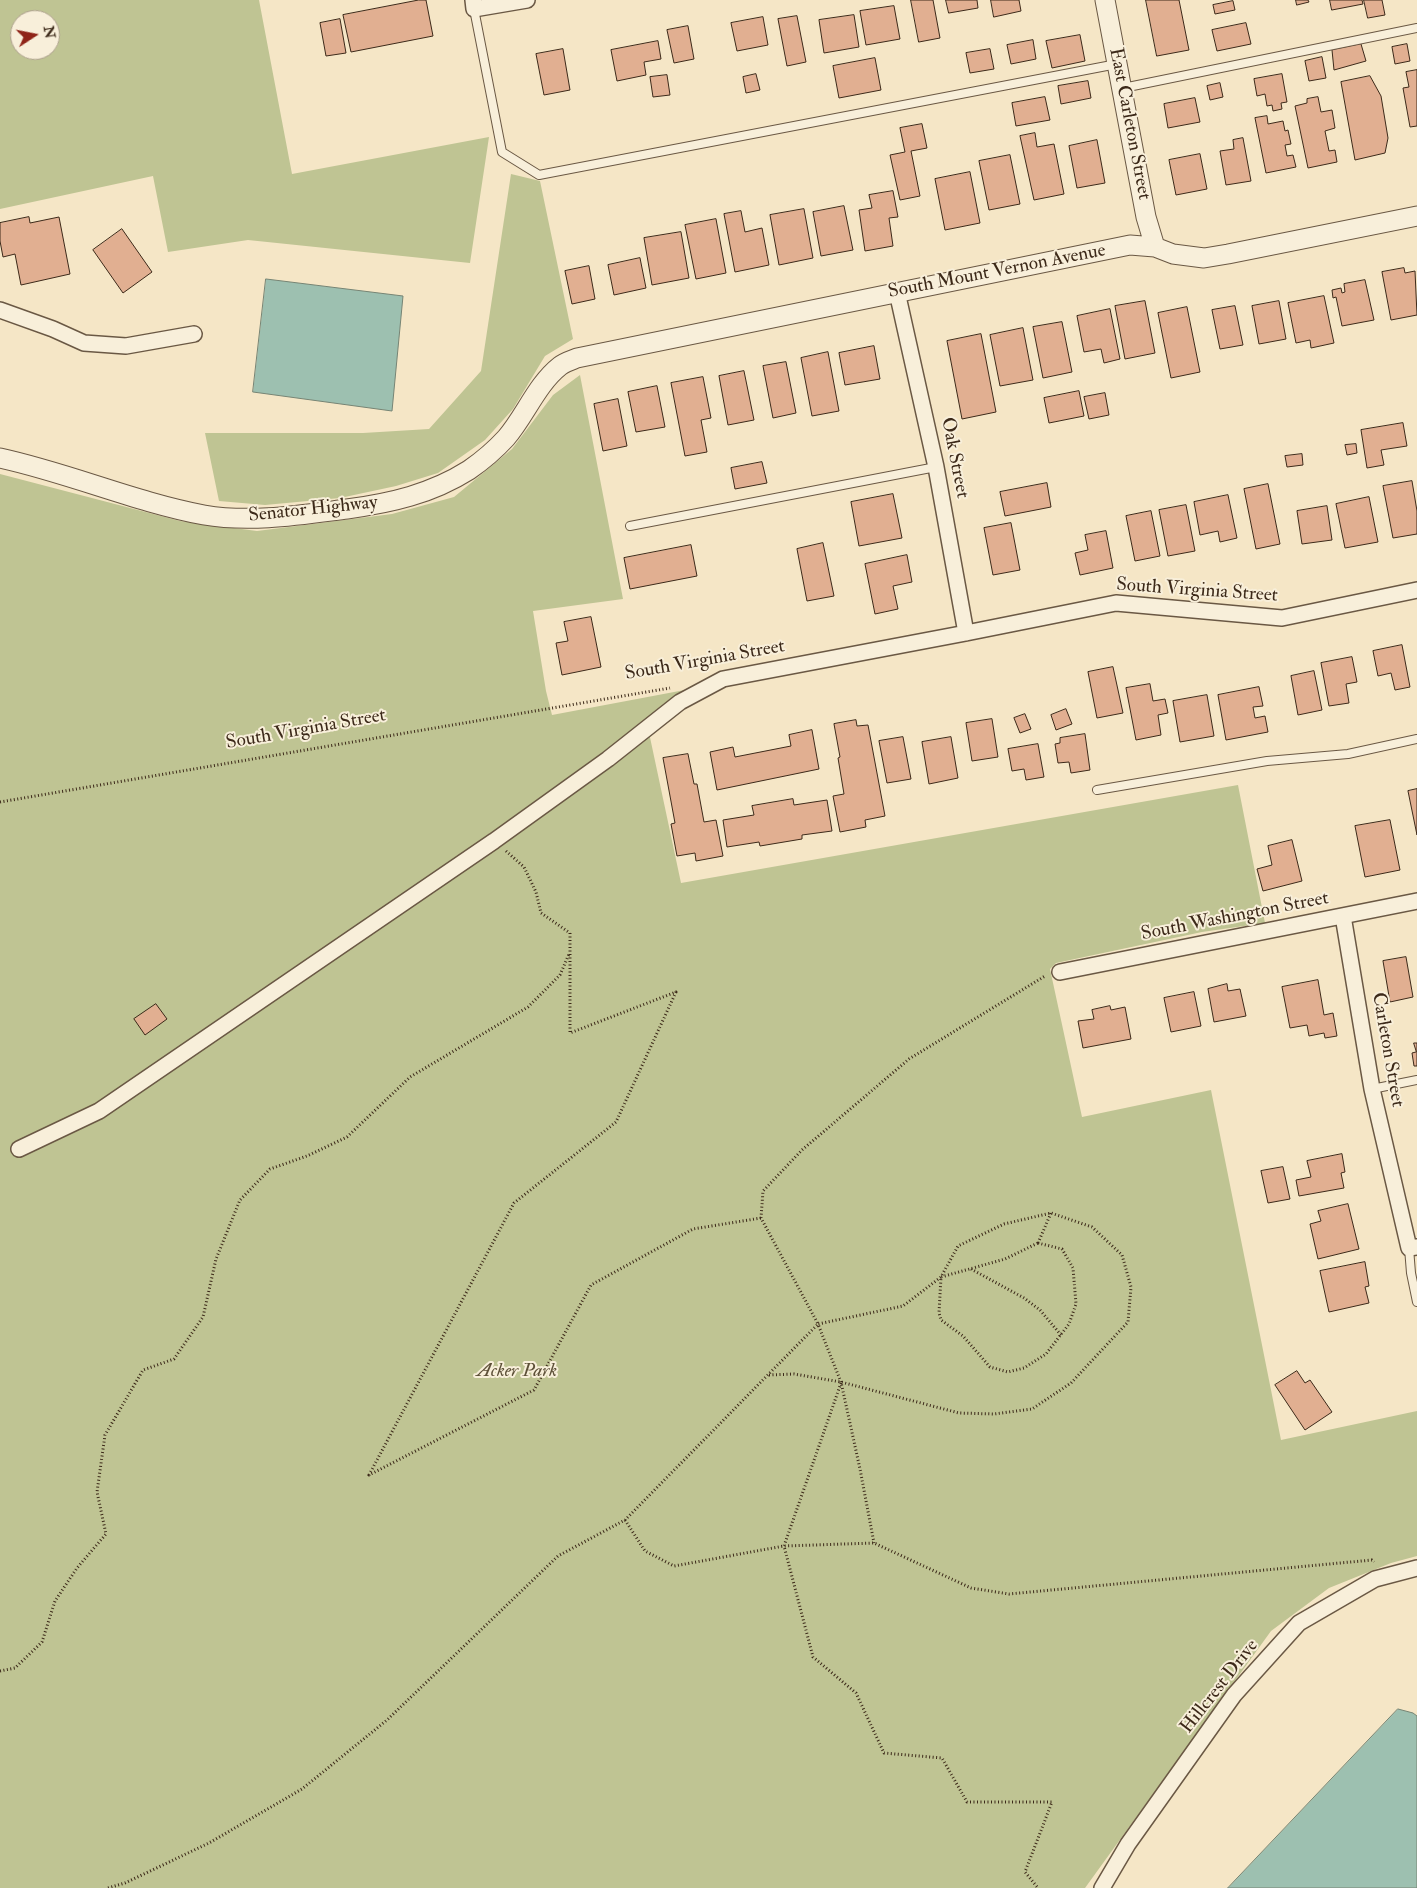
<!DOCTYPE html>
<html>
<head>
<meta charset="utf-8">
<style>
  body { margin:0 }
  #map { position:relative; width:1417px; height:1888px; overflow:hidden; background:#f5e6c6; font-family:"IM FELL Double Pica",serif }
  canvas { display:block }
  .north { position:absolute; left:10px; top:10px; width:50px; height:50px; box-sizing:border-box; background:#f8efda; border:1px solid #ada08d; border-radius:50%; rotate:79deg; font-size:14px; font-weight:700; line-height:20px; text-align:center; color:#3c2919 }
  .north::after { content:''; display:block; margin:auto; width:18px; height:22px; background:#8f2418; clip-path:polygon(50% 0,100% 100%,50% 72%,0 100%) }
</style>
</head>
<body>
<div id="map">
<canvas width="1417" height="1888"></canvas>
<div class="north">N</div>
</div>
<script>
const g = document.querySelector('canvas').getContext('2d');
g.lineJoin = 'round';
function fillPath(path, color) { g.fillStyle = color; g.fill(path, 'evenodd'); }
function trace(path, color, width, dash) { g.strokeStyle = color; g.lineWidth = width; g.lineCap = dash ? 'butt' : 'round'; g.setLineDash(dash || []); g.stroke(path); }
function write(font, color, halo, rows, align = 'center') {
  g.font = font + ' "IM FELL Double Pica",serif'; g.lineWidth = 4; g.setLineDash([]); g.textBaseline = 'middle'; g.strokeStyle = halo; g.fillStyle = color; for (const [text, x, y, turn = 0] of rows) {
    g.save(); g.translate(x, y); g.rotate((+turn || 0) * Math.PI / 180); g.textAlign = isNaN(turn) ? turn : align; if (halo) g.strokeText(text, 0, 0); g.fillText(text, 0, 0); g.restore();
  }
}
fillPath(new Path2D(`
  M0 0H259L292 174 489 137 470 263 248 240 168 252 153 176 0 209ZM20 20H50V50H20Z
  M511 174 540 181 573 339 545 356 513 409 485 440 438 473 396 486 340 498 265 505 219 501 205 433H363L429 429 481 371Z
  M580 375 623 599 533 611 546 691 552 715 690 689 648 728 681 883 1238 785 1265 923 1202 932 1056 963 1050 969 1082 1117 1211 1090 1281 1440 1417 1411V1556L1391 1563 1329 1588 1271 1631 1085 1888H0V474L180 521 257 531 392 514 454 497 512 449 553 395Z`), '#bfc493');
const water = new Path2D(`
  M266 279 403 296 392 411 253 392Z
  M1398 1709 1413 1713 1417 1716V1888H1228Z`);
fillPath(water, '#9dc0b0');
trace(water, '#768474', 1);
const building = new Path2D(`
  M419 0H426L433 36 351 52 343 15Z
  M911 0H933L940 38 919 42Z
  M946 0H977L978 8 949 13Z
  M991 0H1019L1021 11 994 17Z
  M1146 0H1179L1189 50 1157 56Z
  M1296 0H1308L1309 2 1297 5Z
  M1330 0H1362L1363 4 1332 10Z
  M1364 0H1382L1385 15 1368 18Z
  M1233 1 1235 10 1215 14 1213 5Z
  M894 6 900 39 866 45 860 11Z
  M854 15 859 47 824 53 819 20Z
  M797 16 806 62 787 66 778 19Z
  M763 17 768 45 737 51 731 23Z
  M340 19 346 53 326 56 320 23Z
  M1246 23 1251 44 1217 51 1212 30Z
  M688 26 694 59 674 63 667 30Z
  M1080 35 1085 61 1052 68 1046 41Z
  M1033 40 1036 59 1011 64 1007 45Z
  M658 41 661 59 644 62 646 75 617 81 611 50Z
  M1361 44 1366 61 1334 70 1332 50Z
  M1407 44 1410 61 1395 64 1392 47Z
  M563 49 570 90 544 95 536 54Z
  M990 49 994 69 970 73 966 53Z
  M1322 57 1326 78 1309 81 1305 61Z
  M875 58 881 90 839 98 833 66Z
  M1417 70V126L1410 127 1403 88 1409 87 1406 72Z
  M756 74 760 90 746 93 743 77Z
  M1282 74 1287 102 1281 103 1282 109 1273 111 1272 105 1267 106 1265 94 1257 96 1254 79Z
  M667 75 670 95 653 97 650 77Z
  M1370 76 1381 96 1388 138 1385 153 1355 160 1341 82Z
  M1088 81 1091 98 1061 104 1058 86Z
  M1220 83 1223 97 1210 100 1207 86Z
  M1045 97 1050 120 1016 126 1012 103Z
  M1318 97 1321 112 1332 110 1335 128 1325 131 1329 151 1335 150 1337 162 1308 168 1295 106 1307 103V99Z
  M1195 98 1200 122 1168 128 1164 104Z
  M1267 116 1268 124 1283 121 1285 131 1288 130 1291 144 1285 145 1287 156 1293 155 1296 167 1266 173 1255 118Z
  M922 124 927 148 911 151 920 196 900 200 890 155 905 152 900 128Z
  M1035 133 1037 147 1054 144 1064 194 1034 200 1020 136Z
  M1243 138 1251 181 1226 185 1220 151 1234 149 1233 140Z
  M1097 140 1105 183 1077 188 1069 146Z
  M1200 154 1207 189 1176 195 1169 160Z
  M1010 155 1020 204 989 210 979 161Z
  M970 172 980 223 945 230 935 179Z
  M893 191 898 217 889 218 893 246 865 251 859 210 872 208 869 195Z
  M844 206 853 250 821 256 813 212Z
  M804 209 813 258 779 265 770 215Z
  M741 211 745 232 762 228 769 265 735 272 724 214Z
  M29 217 30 223 59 217 70 274 21 285 15 254 3 257 0 241V223Z
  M716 219 726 273 696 279 685 225Z
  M122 229 152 272 123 293 93 250Z
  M681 232 689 278 652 285 644 238Z
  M640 258 646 288 614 295 608 265Z
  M589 266 595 299 572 304 565 271Z
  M1404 268 1405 273 1415 271 1417 315 1391 320 1382 272Z
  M1365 280 1374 320 1342 326 1336 297 1333 298 1332 290 1341 288 1342 293 1345 292 1344 284Z
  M1324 296 1334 343 1311 348 1310 340 1296 343 1288 303Z
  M1145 301 1155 353 1125 359 1115 306Z
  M1279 301 1286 339 1259 344 1252 306Z
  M1235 306 1243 345 1220 349 1212 310Z
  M1187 307 1200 372 1171 378 1158 313Z
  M1110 309 1120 359 1104 363 1101 349 1084 352 1077 316Z
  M1062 322 1072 372 1043 378 1033 327Z
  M1023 328 1033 380 1000 386 990 335Z
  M981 334 996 412 962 419 947 341Z
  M874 346 880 379 845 385 839 353Z
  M828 352 839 411 812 416 801 358Z
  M786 362 796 413 773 418 763 366Z
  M744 371 754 420 728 425 719 376Z
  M703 377 711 418 701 420 707 452 685 456 671 383Z
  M657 386 665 427 636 432 628 392Z
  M1079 391 1084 416 1049 423 1044 398Z
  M1105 393 1109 415 1089 419 1084 397Z
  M618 399 627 446 603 451 594 404Z
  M1403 423 1407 446 1381 450 1384 465 1367 468 1361 430Z
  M1356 444 1357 453 1347 455 1345 445Z
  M1302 454 1303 465 1287 467 1285 456Z
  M762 462 767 483 735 489 731 468Z
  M1412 481 1417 511V534L1393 538 1383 486Z
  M1047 483 1051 507 1005 516 1000 492Z
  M1268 484 1280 544 1256 549 1244 489Z
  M893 494 902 538 859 546 851 502Z
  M1228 495 1237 538 1220 542 1218 531 1200 535 1194 502Z
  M1369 497 1378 542 1345 548 1336 504Z
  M1186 505 1195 551 1168 556 1159 510Z
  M1327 506 1332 540 1302 544 1297 511Z
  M1151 511 1160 556 1135 561 1126 516Z
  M1011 523 1020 570 993 575 984 528Z
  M1106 531 1113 568 1080 575 1075 553 1088 550 1085 535Z
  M823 543 834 596 807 601 797 549Z
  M691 545 697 576 630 589 624 558Z
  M907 555 912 582 893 586 898 609 875 614 865 564Z
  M591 617 601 667 562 675 556 643 568 641 564 622Z
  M1402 645 1410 687 1395 690 1391 673 1378 676 1373 651Z
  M1352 657 1357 682 1346 684 1349 703 1329 706 1321 663Z
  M1113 667 1123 713 1097 718 1088 672Z
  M1314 671 1322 710 1298 715 1291 676Z
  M1150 684 1153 701 1165 699 1168 713 1158 715 1161 735 1136 740 1126 688Z
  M1259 687 1263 706 1253 707 1255 718 1265 716 1268 732 1226 740 1218 695Z
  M1207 695 1214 736 1180 742 1173 701Z
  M1066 709 1072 724 1056 730 1051 715Z
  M1025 714 1031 729 1020 733 1014 718Z
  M992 719 998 757 972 761 966 723Z
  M856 720 857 726 868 725 885 816 865 820 866 827 840 832 833 796 844 794 838 758 840 757 834 724Z
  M812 730 819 769 717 790 710 752 733 747 735 757 791 746 789 735Z
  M1085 734 1090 770 1071 773 1069 762 1058 763 1055 744 1060 743V738Z
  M903 737 911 779 887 783 879 741Z
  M951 737 958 778 929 784 922 742Z
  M1038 744 1044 777 1026 780 1024 769 1012 771 1008 749Z
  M688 754 694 784H697L704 822 716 820 723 856 696 861 695 853 677 856 671 824 675 823 663 758Z
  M1417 789V835L1408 791Z
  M793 799 794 805 827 800 832 831 802 835V839L760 846 759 842 727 847 723 820 754 815 752 806Z
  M1390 820 1400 870 1365 877 1355 826Z
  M1292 840 1302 881 1263 891 1257 869 1272 865 1268 846Z
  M1406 957 1413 997 1390 1002 1383 961Z
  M1318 980 1324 1015 1333 1013 1337 1036 1325 1038 1324 1033 1309 1036 1307 1025 1290 1028 1282 987Z
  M1227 984 1228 991 1240 989 1246 1016 1214 1022 1208 989Z
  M1194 992 1201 1026 1171 1032 1164 998Z
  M156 1004 167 1019 145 1035 134 1019Z
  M1110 1006 1111 1010 1125 1007 1131 1039 1083 1048 1078 1021 1094 1019 1092 1010Z
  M1414 1043H1417V1066H1414L1412 1053 1416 1052Z
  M1342 1154 1345 1172 1341 1173 1344 1188 1299 1196 1296 1180 1311 1177 1307 1161Z
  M1283 1167 1290 1199 1268 1203 1261 1171Z
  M1348 1204 1359 1249 1318 1259 1310 1224 1321 1221 1318 1211Z
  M1365 1262 1369 1286 1365 1287 1369 1303 1329 1312 1320 1271Z
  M1297 1371 1305 1383 1310 1380 1332 1412 1305 1430 1275 1385Z`);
fillPath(building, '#e1af91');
trace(building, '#3c2919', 1);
const service = new Path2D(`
  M474 9 502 152 539 175 1117 64
  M1123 88 1417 28
  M630 526 936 467
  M1097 790 1267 761 1348 754 1417 739
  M1372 1089 1417 1080
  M1409 1248 1411 1273 1417 1302`);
const minor = new Path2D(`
  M473 0 474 9 527 0
  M897 292 936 467 966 633
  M0 310 53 329 84 343 126 346 194 334
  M1343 916 1372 1089 1409 1248 1417 1247
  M1060 972 1417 901
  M19 1149 99 1111 494 841 608 759 680 702 723 679 966 633 1116 603 1282 618 1417 590
  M1102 1888 1128 1844 1234 1695 1299 1623 1375 1579 1417 1568`);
const tertiary = new Path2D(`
  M1105 0 1146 217 1155 247
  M0 458C69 473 135 502 204 515 251 523 300 515 347 509 391 503 431 494 469 470 482 461 495 450 506 438 525 416 537 384 560 366 565 362 572 360 577 358L1130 245 1155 247 1173 254 1204 258 1228 254 1417 216`);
trace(service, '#6a5844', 10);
trace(minor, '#6a5844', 18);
trace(tertiary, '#6a5844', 21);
trace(new Path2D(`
  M0 802 670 688
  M506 851 524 867 536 892 541 913 570 933
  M570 933V1033L676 992 616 1122 514 1203 369 1475 534 1390 591 1285 693 1229 761 1218
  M1038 1243 1062 1249 1073 1268 1076 1304 1069 1324 1046 1354 1024 1368 1008 1372 990 1367 963 1336 941 1320 939 1313 941 1277 1005 1259Z
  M1038 1243 1051 1213
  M971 1269 1024 1298 1040 1310 1061 1335
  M769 1375 794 1374 841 1382 959 1413 994 1414 1032 1409 1071 1383 1128 1322 1131 1287 1122 1255 1092 1227 1051 1213 1004 1224 958 1246 941 1277 903 1306 818 1324 841 1382 860 1469 874 1543
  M841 1383 784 1546 813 1657 856 1693 884 1753 942 1758 967 1802H1052L1025 1872 1038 1888
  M625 1520 645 1551 674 1566 784 1546 874 1543 971 1588 1009 1594 1372 1560 1374 1562
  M0 1671 15 1668 42 1642 55 1601 77 1568 106 1534 97 1492 105 1435 143 1370 174 1359 203 1317 216 1259 240 1200 270 1169 307 1156 347 1137 410 1077 528 1007 560 975 569 954
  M108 1888 125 1883 209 1843 302 1789 387 1720 558 1556 625 1520 818 1324 761 1218 763 1191 802 1150 909 1059 1045 976`), '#3c2919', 3, [1, 2.5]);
trace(service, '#f8efda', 8);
trace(minor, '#f8efda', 15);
trace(tertiary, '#f8efda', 19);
write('19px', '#3c2919', '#f8efda', [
  ["East Carleton Street",1129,124,79],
  ["South Mount Vernon Avenue",997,272,-11],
  ["Oak Street",954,458,79],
  ["Senator Highway",313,510,-6],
  ["South Virginia Street",1197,591,4],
  ["South Virginia Street",705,661,-10],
  ["South Virginia Street",306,730,-10],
  ["South Washington Street",1235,917,-11],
  ["Carleton Street",1387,1050,80],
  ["Hillcrest Drive",1220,1687,-52]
]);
write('italic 19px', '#5d5038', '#f8efda', [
  ["Acker Park",517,1372]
]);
</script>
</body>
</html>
